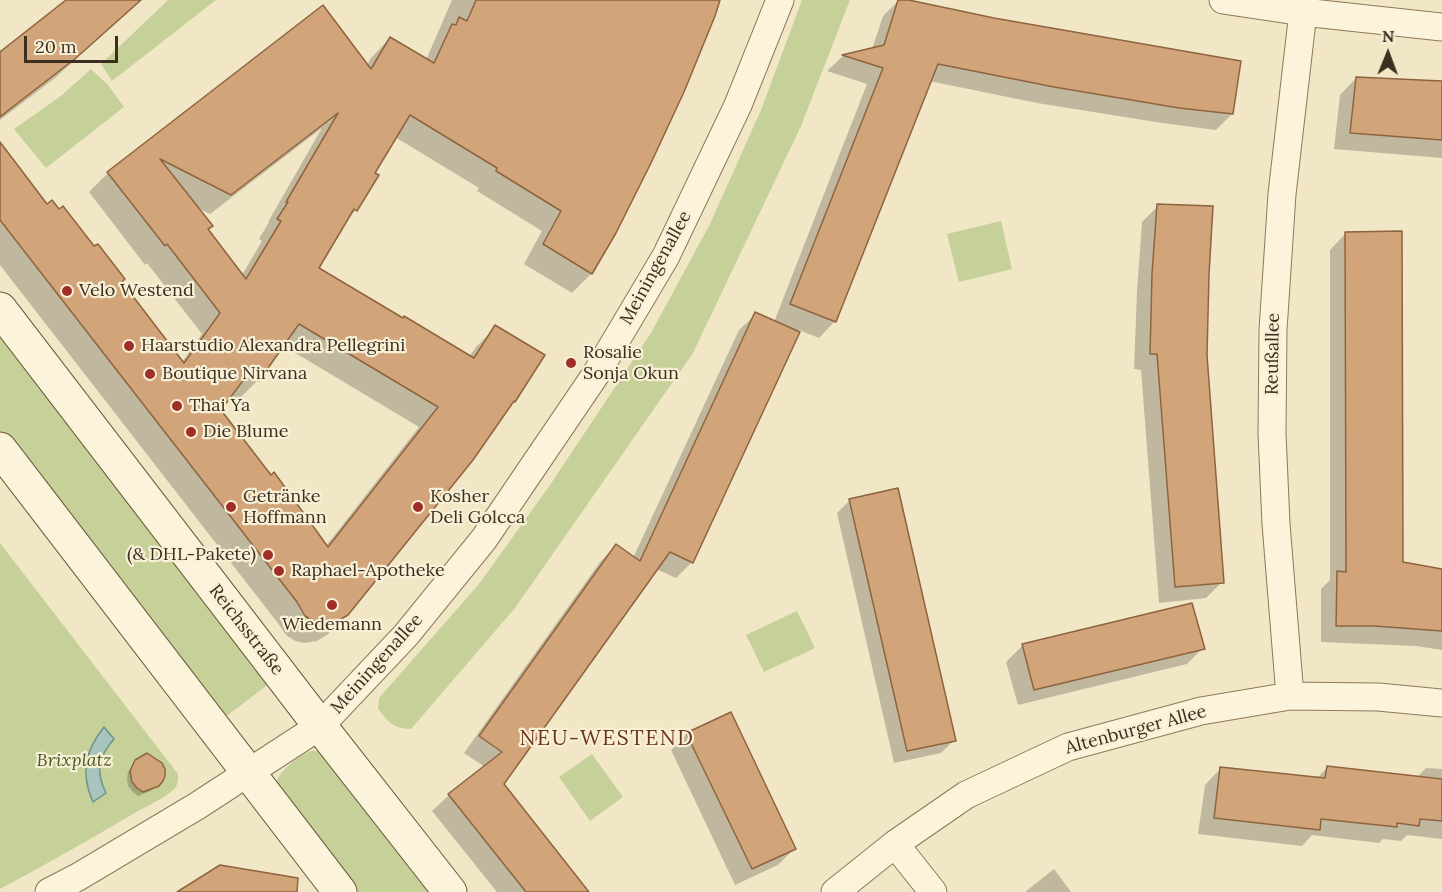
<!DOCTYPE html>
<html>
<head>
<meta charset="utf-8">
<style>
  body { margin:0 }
  #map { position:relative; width:1442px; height:892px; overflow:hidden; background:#f1e7c6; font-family:Lora,serif }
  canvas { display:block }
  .north { position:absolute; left:1358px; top:24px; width:60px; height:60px; -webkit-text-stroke:4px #f8f0d6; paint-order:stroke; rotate:1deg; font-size:16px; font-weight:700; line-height:24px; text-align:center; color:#3d2f1f }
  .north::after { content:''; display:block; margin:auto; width:21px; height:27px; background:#3d2f1f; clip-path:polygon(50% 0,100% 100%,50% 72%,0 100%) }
  .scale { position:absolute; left:24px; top:36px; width:94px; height:27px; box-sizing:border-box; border:3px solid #3d2f1f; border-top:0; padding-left:8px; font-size:18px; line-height:21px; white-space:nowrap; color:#3d2f1f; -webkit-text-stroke:4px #f8f0d6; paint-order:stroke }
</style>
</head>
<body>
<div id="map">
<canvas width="1442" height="892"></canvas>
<div class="north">N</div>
<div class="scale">20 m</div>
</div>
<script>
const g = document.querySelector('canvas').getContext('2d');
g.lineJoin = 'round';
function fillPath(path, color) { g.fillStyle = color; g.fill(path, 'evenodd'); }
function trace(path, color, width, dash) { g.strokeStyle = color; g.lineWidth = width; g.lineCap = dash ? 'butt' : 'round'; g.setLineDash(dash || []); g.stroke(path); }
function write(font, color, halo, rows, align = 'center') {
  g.font = font + ' Lora,serif'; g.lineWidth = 4.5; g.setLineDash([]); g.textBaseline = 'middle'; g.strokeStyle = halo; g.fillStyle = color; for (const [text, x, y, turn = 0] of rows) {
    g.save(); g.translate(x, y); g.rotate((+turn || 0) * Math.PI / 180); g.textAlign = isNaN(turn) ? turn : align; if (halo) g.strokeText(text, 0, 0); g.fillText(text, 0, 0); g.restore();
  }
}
fillPath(new Path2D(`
  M168 0H216L112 81 101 64Z
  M802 0H850L801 126 693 353 515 608 411 729C393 728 389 723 378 709L379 698 479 584 550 485 651 333 710 224 761 110Z
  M91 69 108 85 124 107 46 168 14 129 61 96Z
  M1001 221 1012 269 959 282 947 234Z
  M0 329 274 680 220 721 0 436Z
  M0 543 178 774C178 778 178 783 176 787 169 796 143 808 133 814 89 840 45 865 0 889Z
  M797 611 815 648 764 672 746 635Z
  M311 751H321L435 892H354L276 784C278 771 299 756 311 751Z
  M592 754 623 797 590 821 559 777Z`), '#c6d099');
const water = new Path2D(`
  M104 727 114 739C99 756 95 771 106 793L93 802C80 773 85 751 104 727Z`);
fillPath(water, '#a7c4be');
trace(water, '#6d938c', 1.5);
fillPath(new Path2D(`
  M68 0H139L113 25 55 78 0 120V54Z
  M452 0H717L615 232 591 274 572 293 524 264 542 231 477 191 479 188 395 137 373 174 377 176 356 210 344 222 317 268 469 357 476 347 496 327 347 614 327 635 317 641 304 643 295 641 286 635 277 622 0 265V145L47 206 120 282 182 362 202 334 147 263 145 265 89 192 108 173 367 65 371 58 390 38 426 60ZM322 128 268 222H269L259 239 262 241 242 275 207 230 196 207 210 214ZM282 345 419 427 326 546 219 410 231 395 238 400 258 380Z
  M899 0 1232 114 1216 130 1162 123 1037 103 929 81 835 321 819 338 799 330 692 562 676 578 656 569 502 784 588 892H497L432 811 449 795 485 767 464 753 600 562 616 546 633 558 739 330 756 314 774 322 867 84 827 71 843 56 872 49 883 16Z
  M1356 78 1442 82V158L1334 149 1340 95Z
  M1158 206 1206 355 1222 582 1206 598 1159 603 1141 370 1134 369 1137 291 1142 222Z
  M1346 233 1401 563 1442 570V650L1416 646 1321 642V589L1330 580V250Z
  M850 500 954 740 941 753 894 763 837 513Z
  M1191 605 1203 648 1187 664 1018 705 1006 662 1022 646Z
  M687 734 795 848 778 865 735 885 671 750Z
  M136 762 160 783 150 791 138 796 133 792 128 786 127 779 128 772Z
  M1221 768 1316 779 1327 768 1416 778 1426 768 1442 769V839L1407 835 1401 841 1383 839 1379 843 1312 835 1302 846 1198 834 1205 785Z
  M1054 869 1071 892H1025Z`), '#0003');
const building = new Path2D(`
  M66 0H141L76 58 0 117V52Z
  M476 0H720L715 16 684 92 651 163 616 233 592 274 543 244 561 211 496 171 497 168 410 115 375 173 379 175 357 211 354 209 319 268 403 318 404 316 474 358 495 325 545 355 515 402 514 401 473 460 348 615 338 621 325 624 315 622 305 616 297 602 0 220V142L47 204 52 200 59 209 63 206 94 246 98 244 125 279 122 282 184 363 220 313 167 244 165 246 107 172 323 5 371 69 390 37 434 63 452 24 456 25 459 17 467 21ZM338 113 286 202H288L277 219 281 221 246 279 208 229 213 226 160 159 231 195ZM299 324 438 407 328 547 274 472 271 475 221 410 248 374 259 381Z
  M898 0H909L994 18 1241 61 1233 114 1179 108 1054 87 938 64 836 322 790 304 883 68 842 55 884 45Z
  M1356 77 1442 81V140L1350 133Z
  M1157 204 1213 206 1209 275 1207 355 1224 583 1175 587 1157 354H1150L1152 274Z
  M1402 231 1403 562 1442 569V631L1374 626H1336L1337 571 1346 572 1345 232Z
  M755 312 800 332 693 563 670 552 504 784 589 892H526L448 794 502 752 479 736 616 544 640 561Z
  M898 488 956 741 907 751 849 499Z
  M1192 603 1205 649 1034 690 1022 644Z
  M731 712 796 849 752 869 686 733Z
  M147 753 162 763 165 769V776L163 781 159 786 143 792 137 788 132 782 130 771 135 760Z
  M1327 766 1442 779V821L1420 819 1419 826 1397 823V827L1321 819 1320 830 1214 818 1220 767 1325 778Z
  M220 865 298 878 297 892H177Z`);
fillPath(building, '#d1a47a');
trace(building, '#8e643f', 1.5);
const street = new Path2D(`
  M1223 0 1303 12 1442 27
  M1290 696 1276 524 1272 434 1273 330 1282 194 1303 12
  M895 844 933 892
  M49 892 78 877 197 806 320 726 406 635 484 539 596 374 666 256 738 105 780 0
  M835 892 895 844 966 795 1068 747 1201 711 1290 696 1378 697 1442 703`);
const secondary = new Path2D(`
  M0 309 320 726 450 892
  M0 449 340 892`);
trace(street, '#8d795a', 29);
trace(secondary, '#6f5a3d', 35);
trace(street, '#fbf3da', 27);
trace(secondary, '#fbf3da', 33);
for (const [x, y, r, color] of [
  [67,291,6,"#a02e27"],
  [129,346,6,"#a02e27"],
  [571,363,6,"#a02e27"],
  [150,374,6,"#a02e27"],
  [177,406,6,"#a02e27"],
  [191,432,6,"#a02e27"],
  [231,507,6,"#a02e27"],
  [418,507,6,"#a02e27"],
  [268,555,6,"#a02e27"],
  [279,571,6,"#a02e27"],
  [332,605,6,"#a02e27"]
]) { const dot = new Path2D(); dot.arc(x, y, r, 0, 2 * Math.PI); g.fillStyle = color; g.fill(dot); trace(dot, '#f8f0d6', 2); }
write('18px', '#3d2f1f', '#f8f0d6', [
  ["Meiningenallee",656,268,-61],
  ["Reußallee",1273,354,-89],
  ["Reichsstraße",246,630,52],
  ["Meiningenallee",377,664,-48],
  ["Altenburger Allee",1136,730,-15]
]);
write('18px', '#3d2f1f', '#f8f0d6', [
  ["Velo Westend",79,291],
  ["Haarstudio Alexandra Pellegrini",141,346],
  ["Rosalie",583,353],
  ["Sonja Okun",583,374],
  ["Boutique Nirvana",162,374],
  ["Thai Ya",189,406],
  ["Die Blume",203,432],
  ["Getränke",243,497],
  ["Hoffmann",243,518],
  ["Kosher",430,497],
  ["Deli Golcca",430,518],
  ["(& DHL-Pakete)",256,555,"right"],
  ["Raphael-Apotheke",291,571],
  ["Wiedemann",332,625,"center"]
], 'left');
write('italic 18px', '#495a24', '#f8f0d6', [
  ["Brixplatz",74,761]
]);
g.letterSpacing = '1.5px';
write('21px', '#6c321c', '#f8f0d6', [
  ["NEU-WESTEND",607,739]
]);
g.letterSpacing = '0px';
</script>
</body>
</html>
